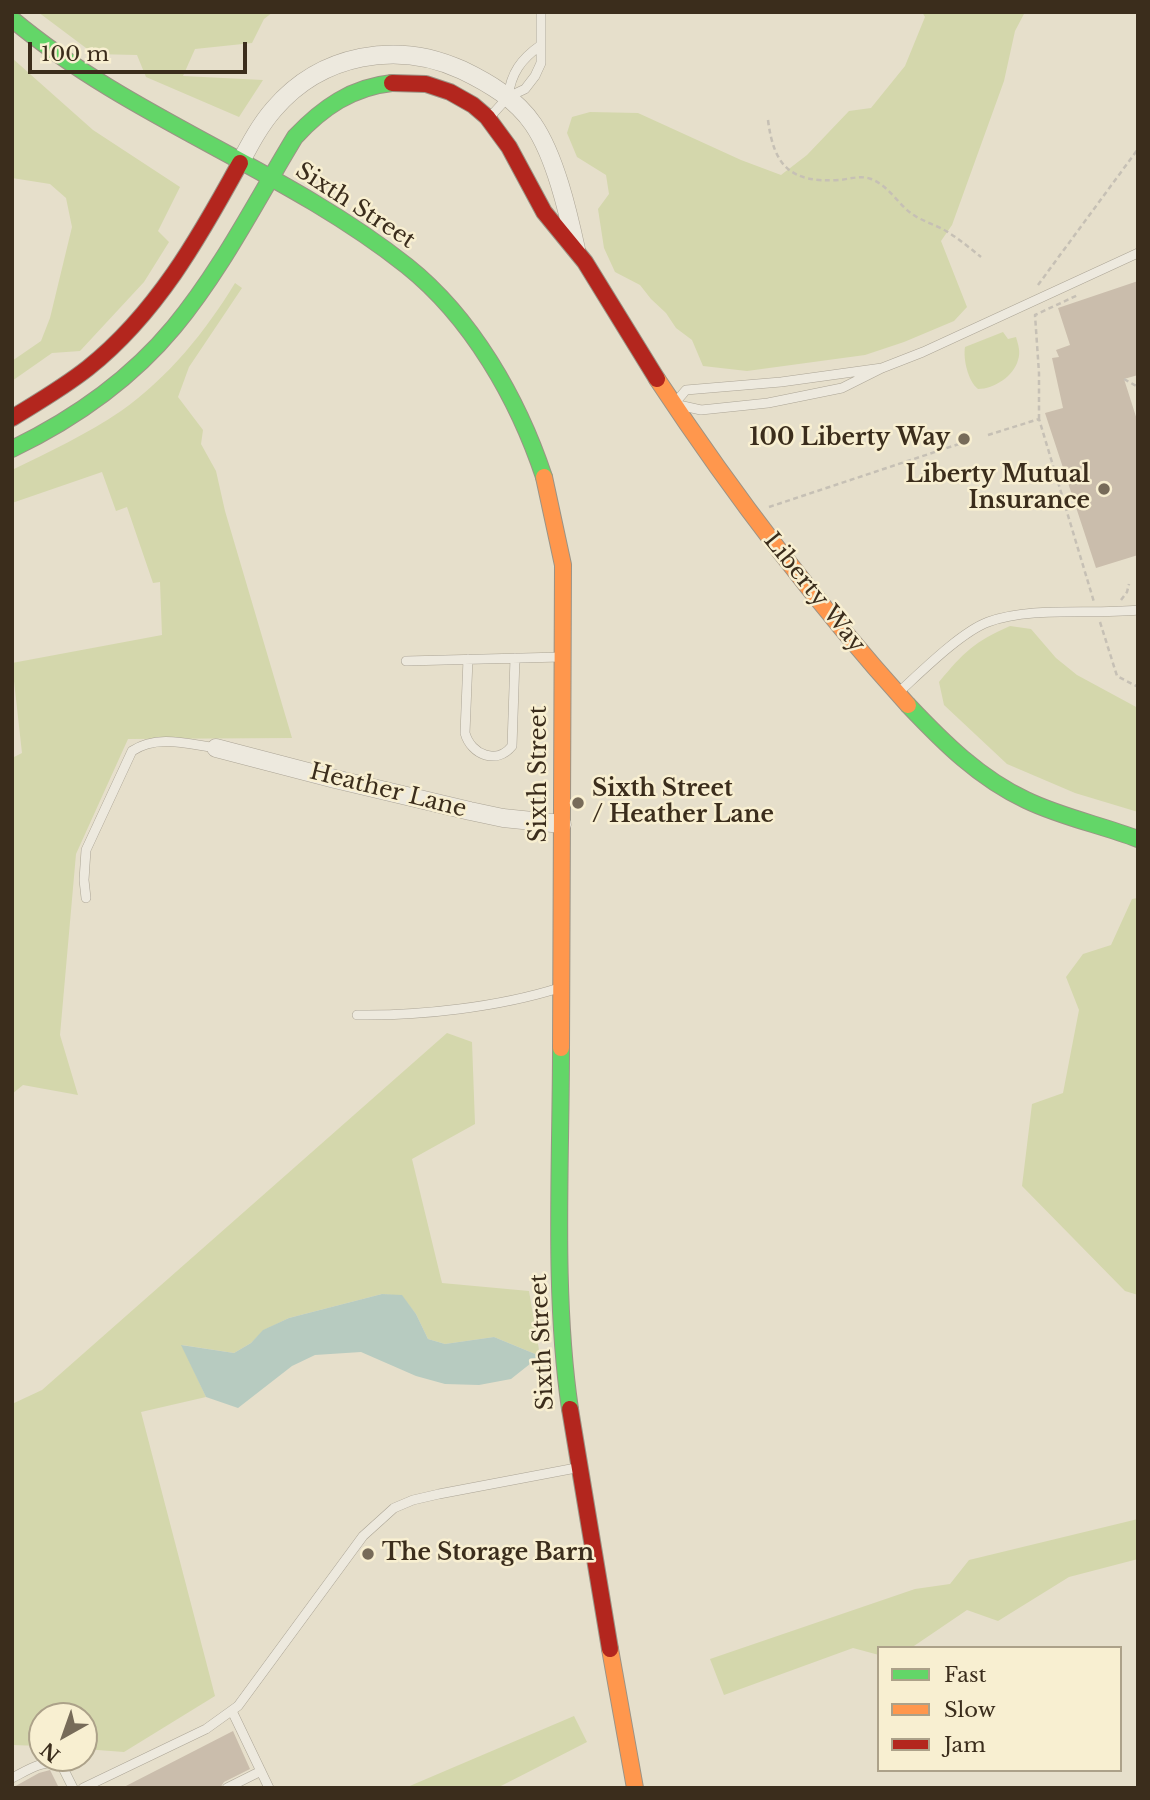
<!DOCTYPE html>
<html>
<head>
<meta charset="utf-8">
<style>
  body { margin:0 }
  #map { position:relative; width:1150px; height:1800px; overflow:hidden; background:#e6dfcb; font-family:"Libre Baskerville",serif }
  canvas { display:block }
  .frame { position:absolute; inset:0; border:14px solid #3b2d1c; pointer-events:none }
  .legend { position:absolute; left:877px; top:1646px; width:245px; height:126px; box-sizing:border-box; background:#f8efd1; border:2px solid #aca189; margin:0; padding:9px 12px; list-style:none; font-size:21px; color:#3b2d1c }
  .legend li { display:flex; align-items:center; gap:14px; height:35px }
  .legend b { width:35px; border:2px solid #aca189 }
  .north { position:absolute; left:28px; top:1702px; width:70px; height:70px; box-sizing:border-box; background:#f8efd1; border:2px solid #aca189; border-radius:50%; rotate:220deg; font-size:19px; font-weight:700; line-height:28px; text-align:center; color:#3b2d1c }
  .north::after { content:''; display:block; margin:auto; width:24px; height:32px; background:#776b59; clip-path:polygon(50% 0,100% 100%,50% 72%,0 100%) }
  .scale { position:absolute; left:28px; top:42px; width:219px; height:32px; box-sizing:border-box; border:4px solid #3b2d1c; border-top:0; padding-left:9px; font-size:21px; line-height:24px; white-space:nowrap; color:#3b2d1c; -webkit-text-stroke:5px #f8efd1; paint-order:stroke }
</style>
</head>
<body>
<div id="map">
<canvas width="1150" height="1800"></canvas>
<div class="frame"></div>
<ul class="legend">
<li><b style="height:9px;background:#63d668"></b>Fast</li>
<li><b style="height:9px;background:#ff974d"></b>Slow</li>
<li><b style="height:9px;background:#b3261e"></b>Jam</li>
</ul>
<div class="north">N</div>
<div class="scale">100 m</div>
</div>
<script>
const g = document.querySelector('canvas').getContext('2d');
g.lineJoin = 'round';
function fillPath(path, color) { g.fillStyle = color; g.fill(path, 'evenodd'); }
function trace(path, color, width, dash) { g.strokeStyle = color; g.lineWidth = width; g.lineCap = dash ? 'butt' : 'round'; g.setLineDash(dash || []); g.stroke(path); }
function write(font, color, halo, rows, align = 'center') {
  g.font = font + ' "Libre Baskerville",serif'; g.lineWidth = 5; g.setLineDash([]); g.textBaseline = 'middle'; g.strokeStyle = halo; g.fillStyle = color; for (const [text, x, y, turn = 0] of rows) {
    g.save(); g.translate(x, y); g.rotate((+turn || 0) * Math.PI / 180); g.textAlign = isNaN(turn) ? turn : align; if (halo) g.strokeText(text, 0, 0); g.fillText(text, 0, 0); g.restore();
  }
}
fillPath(new Path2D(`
  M38 12H273L264 19 252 43 195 49 183 76 263 80 239 117 146 77 137 55 94 54Z
  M922 12H1025L1015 31 1004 81 952 225 941 241 967 307 954 321 904 342 865 355 747 371 703 366 692 340 676 328 666 313 651 299 640 285 615 272 604 248 598 209 609 194 606 175 577 157 567 133 572 117 590 112 638 113 741 160 781 175 807 155 849 111 871 108 905 66 925 17Z
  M12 58 93 130 180 187 158 231 169 242 144 282 80 351 52 353 12 381V361L41 341 50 318 72 227 66 198 50 184 12 178Z
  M235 283 242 288 189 367 178 397 203 430 201 444 216 471 225 511 292 738 128 739 76 854 60 1035 78 1095 23 1085 12 1094V758L22 753 12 663 162 635 160 582 153 583 127 507 116 511 102 472 12 503V470C49 452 87 434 121 411 168 378 206 331 235 283Z
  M1003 332 1008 339 1016 337C1018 344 1021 352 1018 360 1014 376 994 389 978 389 968 381 963 359 965 347Z
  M1010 626 1031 629 1056 658 1077 675 1138 708V812L1075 793 1007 764 944 705 939 682C964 652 974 642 1010 626Z
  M1138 898V1295L1125 1291 1022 1186 1032 1104 1063 1093 1079 1010 1066 977 1083 954 1111 945 1132 899Z
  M447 1033 472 1042 475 1124 412 1159 442 1283 529 1291 540 1356 494 1337 445 1344 428 1339 416 1314 402 1296 382 1294 289 1318 264 1330 251 1343 234 1353 182 1345 206 1397 141 1412 215 1696 124 1752 84 1749V1716H42V1746L12 1745V1404L42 1390Z
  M1138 1519V1559L1069 1577 998 1621 967 1610 911 1648H879V1655L853 1648 724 1695 710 1659 915 1589 950 1584 969 1560Z
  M574 1716 587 1742 497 1788H405Z`), '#d4d7ac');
fillPath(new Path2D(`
  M382 1294 402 1295 416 1314 428 1339 445 1344 494 1337 540 1356 511 1379 479 1385 445 1384 416 1376 361 1352 315 1355 292 1366 238 1408 206 1397 181 1345 234 1353 251 1343 263 1330 289 1318Z`), '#b7cbc0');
fillPath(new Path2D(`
  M1138 281V375L1124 379 1138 423V555L1096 568 1045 413 1063 408 1052 358 1059 357 1056 350 1070 345 1058 308Z
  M233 1731 250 1769 224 1782 220 1788H122Z
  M50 1770 59 1788H12L39 1773Z`), '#cabdac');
const lane = new Path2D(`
  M508 97C511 73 521 59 541 45
  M490 117 508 97 525 89 535 76 541 63V12
  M882 368 781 382 686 390 674 404 701 410 768 403 842 388 882 368 923 352 1138 253
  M468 659 465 733C471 755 497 765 512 746L515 658
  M406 661 561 657
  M899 692C921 672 961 632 988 622 1032 606 1090 615 1138 610
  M86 898 84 880 86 850 132 751C157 734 188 744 216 748
  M357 1015C420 1016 499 1007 559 988
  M232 1711 269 1788
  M12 1778C28 1770 44 1759 61 1764L73 1788
  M83 1788 206 1729 238 1706 363 1536 394 1508 413 1500 439 1494 576 1468
  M227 1788 261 1771`);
const street = new Path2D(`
  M240 163C250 144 260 125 274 109 321 54 397 40 462 70 489 83 516 99 533 124 555 156 568 212 576 249
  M216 748 335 779 470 811 503 818 562 824`);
const fast = new Path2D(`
  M12 19C131 119 285 169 407 266 472 318 518 399 544 477
  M12 449C74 419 130 380 174 327 222 269 256 201 295 137 322 108 352 87 392 83
  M908 705C943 742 979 778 1026 800 1061 817 1101 825 1138 839
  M561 1048C561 1166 553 1293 570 1409`);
const slow = new Path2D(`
  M657 379C733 494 816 603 908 705
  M544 477 563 565 561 1048
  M610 1649 635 1788`);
const jam = new Path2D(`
  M392 83 426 84 450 92 473 105 487 117 509 147 544 212 585 262 657 379
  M12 418C38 402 64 387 88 368 156 314 199 238 240 163
  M570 1409 610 1649`);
trace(lane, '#aba495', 10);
trace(street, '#aba495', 19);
trace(fast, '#9b9385', 18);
trace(slow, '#9b9385', 18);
trace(jam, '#9b9385', 18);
trace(new Path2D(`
  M768 120C774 167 791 183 839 180 850 179 861 175 871 179 889 186 898 204 912 214 922 221 936 225 946 231 959 239 970 248 981 257
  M1038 285 1138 149
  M1124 379 1138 387
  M1039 419V373L1035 315 1078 295
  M988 435 1039 419 1094 602
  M769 507 968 441
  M1121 600 1127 592 1129 584
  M1100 622 1117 676 1138 687`), '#c6c0b5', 2.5, [5, 3.5]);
trace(lane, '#ede9de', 9);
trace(street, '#ede9de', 18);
trace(fast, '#63d668', 16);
trace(slow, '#ff974d', 16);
trace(jam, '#b3261e', 16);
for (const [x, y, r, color] of [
  [964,439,7,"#776b59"],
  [1104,489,7,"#776b59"],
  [578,803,7,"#776b59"],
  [368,1554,7,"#776b59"]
]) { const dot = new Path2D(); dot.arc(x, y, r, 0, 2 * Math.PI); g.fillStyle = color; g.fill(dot); trace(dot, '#f8efd1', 2.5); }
write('23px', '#3b2d1c', '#f8efd1', [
  ["Sixth Street",355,206,33],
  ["Liberty Way",814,593,51],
  ["Sixth Street",540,774,-90],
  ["Heather Lane",388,791,14],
  ["Sixth Street",543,1342,-93]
]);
write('bold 23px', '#3b2d1c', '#f8efd1', [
  ["100 Liberty Way",950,439],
  ["Liberty Mutual",1090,476],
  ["Insurance",1090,502],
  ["Sixth Street",592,790,"left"],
  ["/ Heather Lane",592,816,"left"],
  ["The Storage Barn",382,1554,"left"]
], 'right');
</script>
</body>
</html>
